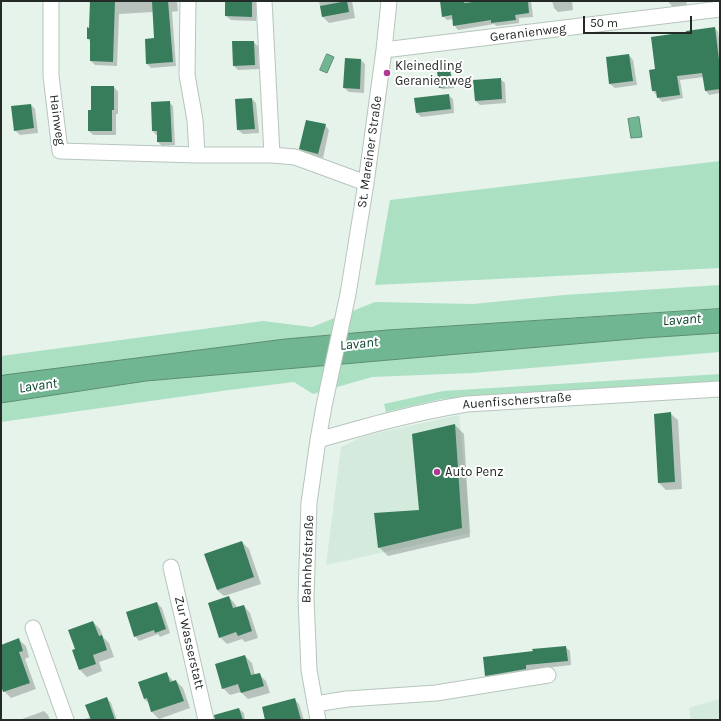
<!DOCTYPE html>
<html>
<head>
<meta charset="utf-8">
<style>
  body { margin:0 }
  #map { position:relative; width:721px; height:721px; overflow:hidden; background:#e5f3eb; font-family:Karla,sans-serif }
  canvas { display:block }
  .frame { position:absolute; inset:0; border:2px solid #242a27; pointer-events:none }
  .scale { position:absolute; left:583px; top:16px; width:109px; height:18px; box-sizing:border-box; border:2px solid #242a27; border-top:0; padding-left:5px; font-size:12px; line-height:14px; white-space:nowrap; color:#242a27; -webkit-text-stroke:3px #fff; paint-order:stroke }
</style>
</head>
<body>
<div id="map">
<canvas width="721" height="721"></canvas>
<div class="frame"></div>
<div class="scale">50 m</div>
</div>
<script>
const g = document.querySelector('canvas').getContext('2d');
g.lineJoin = 'round';
function fillPath(path, color) { g.fillStyle = color; g.fill(path, 'evenodd'); }
function trace(path, color, width, dash) { g.strokeStyle = color; g.lineWidth = width; g.lineCap = dash ? 'butt' : 'round'; g.setLineDash(dash || []); g.stroke(path); }
function write(font, color, halo, rows, align = 'center') {
  g.font = font + ' Karla,sans-serif'; g.lineWidth = 4; g.setLineDash([]); g.textBaseline = 'middle'; g.strokeStyle = halo; g.fillStyle = color; for (const [text, x, y, turn = 0] of rows) {
    g.save(); g.translate(x, y); g.rotate((+turn || 0) * Math.PI / 180); g.textAlign = isNaN(turn) ? turn : align; if (halo) g.strokeText(text, 0, 0); g.fillText(text, 0, 0); g.restore();
  }
}
fillPath(new Path2D(`
  M459 415 471 533 326 565 341 447 364 436Z
  M720 699V720H691L689 708Z`), '#d4eadd');
fillPath(new Path2D(`
  M720 161V268L375 285 390 200Z
  M720 285V309L388 330 285 339 1 376V356L263 321 312 327 375 302 473 304 564 295Z
  M720 333V352L472 373 372 377 313 394 294 382 229 390 1 422V403L146 381 644 338Z
  M720 374V382L442 399 386 412 384 404 443 391Z`), '#ace0c3');
const water = new Path2D(`
  M327 54 334 57 327 73 320 70Z
  M639 117 642 137 631 138 628 119Z
  M720 309V333L644 338 146 381 1 403V376L4 375 285 339 388 330Z`);
fillPath(water, '#71b692');
trace(water, '#5a8c72', 1);
fillPath(new Path2D(`
  M88 1H177L178 11 172 12 176 66 151 68 147 64 155 39 153 12 119 14 117 66 95 65 91 61V42L88 39 90 29 91 4Z
  M226 1H256V21L231 20 226 16Z
  M319 1H352L355 18 329 23 322 16Z
  M441 1H467V4L487 1H531L533 17 519 18V23L497 26 494 24 458 30 454 25 453 19 447 20 443 16Z
  M552 1H572L573 10 558 12 554 8Z
  M669 1H686L687 5 673 7 669 3Z
  M715 28 718 32 720 45V93L709 95 706 91 704 77 680 80 683 98 662 102 653 91 656 70Z
  M253 42 258 46 259 69 238 70 234 66Z
  M629 55 633 60 637 85 615 88 610 84Z
  M361 60 365 64 364 93 349 92 344 88Z
  M450 70 451 72 454 88 442 89 440 87Z
  M500 79 505 83 506 103 480 105 476 101Z
  M114 87 118 92V114H116V135H93L89 131 92 111Z
  M448 95 453 99 454 113 421 117 417 113 415 99Z
  M252 99 256 103 259 133 243 134 238 130Z
  M169 102 173 106 175 145 162 146 158 142V135H156L153 131Z
  M31 105 35 109 38 133 20 135 15 130Z
  M325 125 329 130 323 158 305 153 300 149Z
  M655 414H671L678 420 682 489 666 490 659 483Z
  M455 425 464 434 470 537 388 556 379 547 420 511Z
  M242 542 249 549 261 584 224 596 217 590Z
  M229 597 235 604 237 608 244 606 250 613 258 638 245 642 242 639 227 644 220 637Z
  M157 603 162 608 170 633 160 637 158 634 139 641 135 636Z
  M93 622 100 629 103 637 109 643 114 657 99 662 102 671 87 677 80 670 73 651 76 650Z
  M19 640 26 646 29 657 25 659 36 689 11 698 4 691 1 682V646Z
  M565 647 570 651 571 665 530 670V674L490 680 486 676Z
  M245 656 252 663 255 675 259 674 266 681 270 693 248 699 241 692 230 695 223 688Z
  M166 673 174 682 176 681 183 688 190 708 159 719 152 712 150 704 144 699Z
  M107 698 111 703 117 720H86L85 719 91 717Z
  M295 700 299 704 304 720H266Z
  M239 709 244 713 245 720H222Z
  M44 711 48 715 50 720H23L22 719Z`), '#0003');
fillPath(new Path2D(`
  M90 1H115L113 62 90 61V39H87V27L89 28Z
  M152 1H168L173 62 146 64 145 39 154 38Z
  M225 1H252V17L225 16Z
  M347 1 349 12 322 17 320 6Z
  M440 1H464V3L480 1H528L529 13 515 15 516 20 491 23V20L453 26 452 15 442 17Z
  M715 27 720 68V89L705 91 702 73 677 76 680 95 657 98 656 91H652L649 70 655 69 651 37 686 32V31Z
  M232 41H254L255 65 233 66Z
  M629 54 633 81 609 84 606 57Z
  M345 58 361 59 360 89 343 88Z
  M450 69 452 86 439 88 437 71Z
  M501 78 502 99 475 101 473 80Z
  M91 86H114V110H112V131H88V110H91Z
  M449 94 451 109 416 113 414 98Z
  M252 98 255 129 237 130 235 99Z
  M170 101 172 142H157V131H152L151 102Z
  M31 104 34 128 14 131 11 106Z
  M306 120 326 124 318 154 299 149Z
  M671 412 675 482 658 483 654 414Z
  M455 424 462 528 378 548 374 513 419 510 412 434Z
  M242 541 254 577 217 590 204 554Z
  M229 596 233 608 244 605 252 631 238 636 236 632 219 638 208 603Z
  M157 602 166 629 155 633 154 630 134 637 126 612Z
  M93 621 99 636 102 635 107 650 93 655 96 664 79 670 72 650 75 649 68 630Z
  M19 638 23 651 19 652 30 683 3 692 1 685V645Z
  M566 646 568 661 526 665V669L485 676 483 657 533 651 532 649Z
  M245 655 251 675 260 673 264 686 241 693 238 684 222 689 215 664Z
  M167 672 170 682 176 680 184 701 151 712 147 698 144 699 138 682Z
  M107 697 115 720H91L85 705Z
  M295 698 301 720H265L262 707Z
  M239 708 243 720H215L214 715Z`), '#377c5b');
const minor = new Path2D(`
  M51 1V76L60 151 197 155H272L295 157 366 183
  M188 1 187 75 195 120 197 155
  M264 1 272 155
  M384 50 720 9
  M318 440C367 426 416 412 467 404L720 389
  M171 567 206 720
  M33 628 66 720
  M315 704 347 699 436 693 548 675
  M318 720 309 670 306 598 309 503 318 440 324 406 348 294 366 183 384 50 389 1`);
trace(minor, '#b7c5bd', 17);
trace(minor, '#fff', 15);
for (const [x, y, r, color] of [
  [387,73,4,"#b03a90"],
  [437,472,4,"#b03a90"]
]) { const dot = new Path2D(); dot.arc(x, y, r, 0, 2 * Math.PI); g.fillStyle = color; g.fill(dot); trace(dot, '#fff', 1.5); }
write('13px', '#242a27', '#fff', [
  ["Geranienweg",528,33,-7],
  ["Hainweg",57,120,82],
  ["St. Mareiner Straße",370,152,-82],
  ["Auenfischerstraße",517,401,-4],
  ["Bahnhofstraße",308,559,-88],
  ["Zur Wasserstatt",189,643,77]
]);
write('13px', '#242a27', '#fff', [
  ["Kleinedling",395,66],
  ["Geranienweg",395,81],
  ["Auto Penz",445,472]
], 'left');
write('italic 14px', '#07412a', '#fff', [
  ["Lavant",682,320,-4],
  ["Lavant",359,344,-6],
  ["Lavant",38,386,-8]
]);
</script>
</body>
</html>
